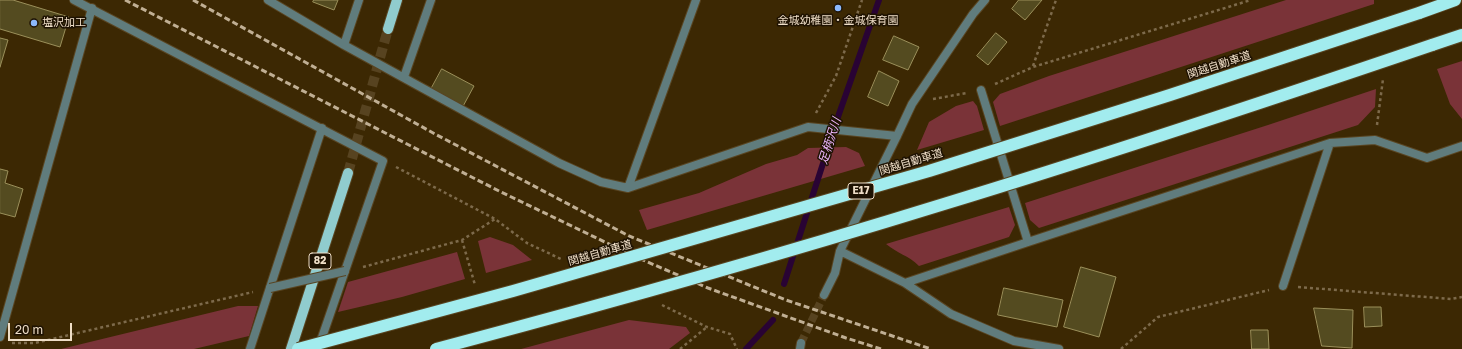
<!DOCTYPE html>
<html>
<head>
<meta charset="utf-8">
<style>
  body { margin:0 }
  #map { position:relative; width:1462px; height:349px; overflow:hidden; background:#3c2803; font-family:"Golos Text",sans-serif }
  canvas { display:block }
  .scale { position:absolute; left:8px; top:323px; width:64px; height:18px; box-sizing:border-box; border:2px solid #efdec7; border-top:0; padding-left:5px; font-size:12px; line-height:14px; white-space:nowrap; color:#efdec7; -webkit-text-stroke:3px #1e1202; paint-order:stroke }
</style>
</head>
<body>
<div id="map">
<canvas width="1462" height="349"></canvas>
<div class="scale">20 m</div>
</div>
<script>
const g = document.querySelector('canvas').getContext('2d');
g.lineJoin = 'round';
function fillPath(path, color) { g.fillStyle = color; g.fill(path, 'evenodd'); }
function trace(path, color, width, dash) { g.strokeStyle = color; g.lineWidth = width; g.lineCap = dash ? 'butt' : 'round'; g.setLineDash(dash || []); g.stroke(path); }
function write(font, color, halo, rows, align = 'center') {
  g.font = font + ' "Golos Text","Noto Sans JP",sans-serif'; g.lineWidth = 3; g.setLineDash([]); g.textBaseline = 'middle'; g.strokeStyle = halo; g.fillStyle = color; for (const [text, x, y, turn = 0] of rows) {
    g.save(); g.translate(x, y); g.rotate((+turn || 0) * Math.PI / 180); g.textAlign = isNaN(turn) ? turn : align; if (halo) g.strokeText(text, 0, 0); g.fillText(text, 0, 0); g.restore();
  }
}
fillPath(new Path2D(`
  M1286 0H1374V4L1000 126 993 102 1000 94 1049 76Z
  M1462 61V119L1450 104 1437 69Z
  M1376 89 1375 107 1358 125 1039 228 1030 220 1025 203 1268 125Z
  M973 101 977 106 984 130 917 150 929 122 956 106Z
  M846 147 859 153 865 166 647 230 639 210 699 193 766 164 797 155 808 148Z
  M1009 207 1015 225 1009 237 919 266C908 255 898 254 886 244Z
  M490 237 513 245 532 260 486 273 478 241Z
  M457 252 465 279 402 297 338 312 348 282Z
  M238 306H258L249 336 194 349H61Z
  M629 320 686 327 690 333 669 349H521Z`), '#7a3338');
trace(new Path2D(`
  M784 284 839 114 879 0
  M746 349 773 320`), '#290334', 6);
const building = new Path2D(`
  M0 0H13L69 17 60 47 0 29Z
  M314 0H338L334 10 313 2Z
  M1019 0H1042L1025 20 1012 9Z
  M996 33 1007 42 988 65 977 56Z
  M894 36 919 47 908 70 883 60Z
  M0 38 8 40 0 67Z
  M442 69 474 86 461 110 429 93Z
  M879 71 899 81 888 106 868 97Z
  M0 169 8 171 5 183 23 189 15 217 0 213Z
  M1081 267 1116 277 1099 337 1064 327Z
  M1004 288 1063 300 1057 327 998 315Z
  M1364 307H1381L1382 326 1365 327Z
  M1314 308 1353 310 1352 348 1322 346Z
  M1251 330H1268L1269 349H1252Z`);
fillPath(building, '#544b20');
trace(building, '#9b905b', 1);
trace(new Path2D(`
  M801 343 824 295`), '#574320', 8, [8, 4]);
trace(new Path2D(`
  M348 173 388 29`), '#574320', 10, [10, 5]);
const minor = new Path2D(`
  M74 0 383 161 319 346
  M268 0 344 45 559 163 601 182 628 188 808 127 897 136
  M344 45 359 0
  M404 77 431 0
  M981 90 1028 242
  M628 188 696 0
  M840 251 905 283 951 314 1014 341 1059 349
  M905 283 1028 242 1330 143 1375 140 1427 158 1462 146
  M1283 286 1330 143
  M824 295 835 273 840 251 897 136 912 104 973 14 985 0
  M0 337 92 8
  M250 349 322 128
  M800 349 801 343`);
const primary = new Path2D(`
  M388 29 397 0
  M291 349 348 173`);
const motorway = new Path2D(`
  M1419 13 1455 0
  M1432 45 1462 35`);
trace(minor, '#594522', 10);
trace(primary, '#594522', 12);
trace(motorway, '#594522', 14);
trace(new Path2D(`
  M1033 66 1056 0
  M995 84 1033 67 1251 0
  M933 99 967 93
  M816 113 836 76 862 0
  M1377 125 1383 79
  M396 167 495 219 527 243 561 259
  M462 240 475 285
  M363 267 462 240 495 219
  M1298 287 1451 299 1462 297
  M662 305 707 327 730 334 737 349
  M12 343H35L253 292
  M680 349 707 327
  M1121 349 1158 317 1269 290`), '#7d6a4b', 2.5, [3, 3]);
trace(minor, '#607c7d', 8);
trace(primary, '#90ccce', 10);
trace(motorway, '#a2ecee', 12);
trace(new Path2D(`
  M125 0 499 191 636 257 708 288 846 338 881 349
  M193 0 435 134 629 236 786 300 931 349`), '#c0af94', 3, [6, 3]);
const minorBridge = new Path2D(`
  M270 288 345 271`);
const motorwayBridge = new Path2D(`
  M298 349 513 291 929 171 1170 95 1419 13
  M436 349C606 304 776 256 944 204 1108 154 1270 100 1432 45`);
trace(minorBridge, '#594522', 10, []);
trace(motorwayBridge, '#594522', 14, []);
trace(minorBridge, '#607c7d', 8);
trace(motorwayBridge, '#a2ecee', 12);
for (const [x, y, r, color] of [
  [838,8,4,"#8cb9fc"],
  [34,23,4,"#8cb9fc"]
]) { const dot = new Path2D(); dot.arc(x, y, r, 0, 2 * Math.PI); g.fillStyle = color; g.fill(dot); trace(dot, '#1e1202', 1.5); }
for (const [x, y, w] of [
  [861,191,26],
  [320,261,22]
]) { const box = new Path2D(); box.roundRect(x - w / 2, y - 8, w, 16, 3); g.fillStyle = '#1e1202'; g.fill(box); trace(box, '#efdec7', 1); }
write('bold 10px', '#efdec7', null, [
  ["E17",861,191],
  ["82",320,261]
]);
write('11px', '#efdec7', '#1e1202', [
  ["金城幼稚園・金城保育園",838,21],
  ["塩沢加工",42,23,"left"]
]);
write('11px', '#efdec7', '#1e1202', [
  ["関越自動車道",1219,65,-18],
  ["関越自動車道",911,162,-17],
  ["関越自動車道",600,253,-16]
]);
write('italic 12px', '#ebb5fc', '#1e1202', [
  ["足柄沢川",830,141,-72]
]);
</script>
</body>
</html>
